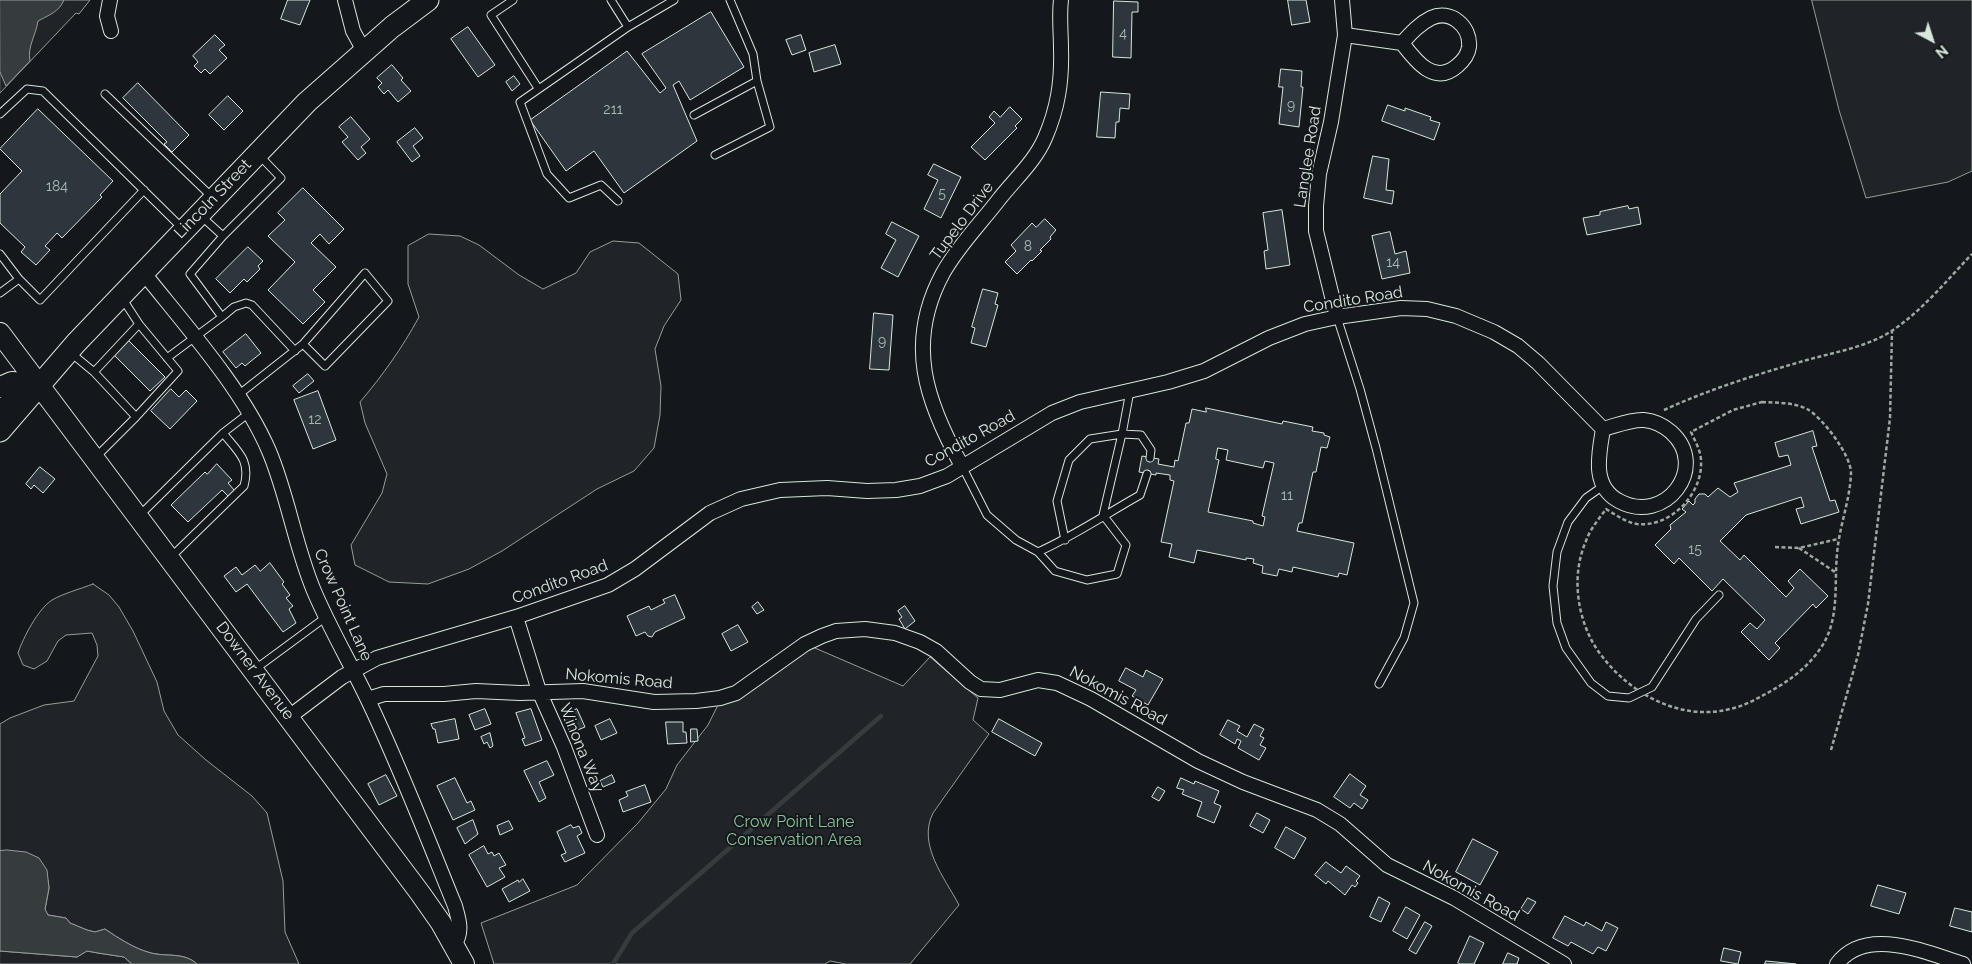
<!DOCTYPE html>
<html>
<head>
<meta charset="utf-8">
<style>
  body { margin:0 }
  #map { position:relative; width:1972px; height:964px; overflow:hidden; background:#14181c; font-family:Raleway,sans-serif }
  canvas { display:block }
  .north { position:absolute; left:1907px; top:15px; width:50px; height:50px; -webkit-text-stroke:4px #14181c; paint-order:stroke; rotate:140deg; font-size:14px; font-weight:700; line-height:20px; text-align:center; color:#d8e6dc }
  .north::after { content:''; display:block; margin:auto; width:18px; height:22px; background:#d8e6dc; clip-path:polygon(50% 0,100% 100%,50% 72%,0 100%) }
</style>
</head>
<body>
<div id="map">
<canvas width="1972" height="964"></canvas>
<div class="north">N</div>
</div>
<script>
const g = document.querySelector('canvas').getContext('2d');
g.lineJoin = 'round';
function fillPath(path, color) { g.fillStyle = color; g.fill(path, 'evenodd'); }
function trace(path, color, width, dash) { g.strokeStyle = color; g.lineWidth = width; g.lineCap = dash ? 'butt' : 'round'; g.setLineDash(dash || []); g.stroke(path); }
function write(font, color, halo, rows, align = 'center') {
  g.font = font + ' Raleway,sans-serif'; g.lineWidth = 4; g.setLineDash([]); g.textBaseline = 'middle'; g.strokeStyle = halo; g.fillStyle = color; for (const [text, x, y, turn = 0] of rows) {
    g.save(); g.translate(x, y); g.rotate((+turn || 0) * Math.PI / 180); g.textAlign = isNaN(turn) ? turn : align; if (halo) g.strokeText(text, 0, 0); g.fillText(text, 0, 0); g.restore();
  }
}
const green = new Path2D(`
  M0 0H90L79 14 76 13 0 93Z
  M1812 0H1972V171L1948 182 1866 198 1839 110Z
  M429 234 460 236 479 245 519 275 543 289 576 273 590 252 613 241 639 243 678 274 681 300 664 326 655 349 661 386 660 415 654 448 634 471 597 489 502 551 469 569 428 584 389 582 355 565 351 545 382 493 387 474 365 423 360 402C383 375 402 348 419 317L408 284V246Z
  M93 584 109 595 119 607 133 631 157 682 164 711 178 735 206 760 252 796 267 813 283 881 285 932 299 964H197C184 952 167 957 151 953 135 949 118 938 105 929L95 932 87 930 70 923 66 918 48 915 45 910 49 888 48 880 0 851V724L10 718 44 705 74 701 98 656 97 645 92 633 66 635 58 641 47 661 34 669 23 665 18 653C23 638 38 609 52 600 62 594 80 589 93 584Z
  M808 645 903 686 930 657 978 698 973 720 989 734 933 813C917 845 945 878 959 905L910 964H846L830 961 825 964H494L481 923 577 885 638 823 666 789 677 765 708 725 718 705Z
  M0 951 77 957 87 951 98 953 124 957 132 964H0Z`);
fillPath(green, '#202428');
trace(green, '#939e99', 1);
const water = new Path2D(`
  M0 0H64C59 12 49 15 38 21 36 35 27 47 30 61L6 86 0 72Z
  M7 850 26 852 39 858 47 870 49 888 45 909 48 915 66 918 70 923 87 930 95 932 105 929C118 938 135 949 151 953 167 957 184 952 197 964H132L124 957 98 953 87 951 77 957 0 951V851Z`);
fillPath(water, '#363b3e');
trace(water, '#939e99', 1);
trace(new Path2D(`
  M613 964 632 933 881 716`), '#363b3e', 4.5);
const building = new Path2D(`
  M288 0H310L300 25 281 19Z
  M1288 0H1306L1310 22 1292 25Z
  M1114 1 1138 2V12H1132L1131 58 1113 57Z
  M711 12 744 67 690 100 679 81 673 85 697 141 624 193 594 151 566 171 530 120 627 51 660 93 666 88 642 54Z
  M468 27 495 65 478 77 451 39Z
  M215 35 225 45 219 50 227 58 210 74 205 69 201 73 194 66 198 62 193 56Z
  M801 35 806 50 792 55 786 40Z
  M835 45 841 64 814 72 809 53Z
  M392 65 403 78 401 80 411 91 398 102 388 90 384 94 378 87 382 83 377 78Z
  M1281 69 1302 71 1301 87H1303L1299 127 1279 124 1283 87H1279Z
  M514 76 520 84 512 91 506 82Z
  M138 83 189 135 172 152 164 144 167 142 123 98Z
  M1101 92 1130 94 1129 109 1120 108 1119 122H1116L1115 138 1097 137Z
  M228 96 243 111 224 130 209 115Z
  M1388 105 1405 111V108L1431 117 1430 120 1440 123 1434 140 1382 121Z
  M1010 107 1022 119 1015 126 1017 128 985 160 971 147 995 123 989 117 994 111 1000 117Z
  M38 109 113 181 100 195 102 197 62 238 57 233 45 246 50 250 36 265 21 252 25 247 0 223V194L22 171 0 149Z
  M351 117 370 139 361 147 366 153 358 160 342 142 348 137 339 127Z
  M415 128 423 138 413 146 420 156 412 162 397 142Z
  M1373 156 1389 159 1386 190 1394 191 1392 204 1364 198Z
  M934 164 961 177 941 218 924 209 938 180 928 175Z
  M303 188 344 229 329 244 320 234 311 243 336 267 313 290 325 302 303 324 268 290 295 262 268 236 285 220 278 213Z
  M1628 206 1629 209 1638 207 1641 224 1587 235 1583 218 1600 215V212Z
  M1282 210 1290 265 1266 269 1264 251 1268 250 1263 213Z
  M1045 219 1056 230 1050 237 1051 239 1040 250 1042 251 1032 261 1031 260 1017 274 1005 262 1016 251 1011 245 1032 223 1036 227Z
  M892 222 919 236 898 277 881 268 896 240 886 234Z
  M1390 232 1395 254 1406 251 1410 273 1382 279 1372 236Z
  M248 247 263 261 258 266 260 269 247 282 244 279 230 293 216 279Z
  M983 289 998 293 995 304 998 305 986 347 971 343 975 328 972 327Z
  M874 313 893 315 889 370 870 369Z
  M246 334 261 353 245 366 242 363 236 368 223 352Z
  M129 341 165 377 150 391 114 355Z
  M308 374 314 381 299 393 293 386Z
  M171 389 179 397 186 390 197 401 170 429 151 411Z
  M318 391 336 440 313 449 294 400Z
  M1206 408 1282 424 1283 421 1313 427 1312 431 1324 433V435L1330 437 1327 448 1321 447 1316 472H1313L1302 523H1299L1297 531 1354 543 1347 575 1339 573 1338 577 1293 567 1292 572 1279 569 1277 576 1262 573 1263 566 1253 563 1254 559 1246 558V560L1197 550 1194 563 1169 557 1172 544 1161 542 1174 481 1170 480V475L1156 473V475L1139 472 1142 456 1159 459 1158 464 1174 467 1175 460 1178 461 1186 423H1189L1192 409 1206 412ZM1218 448 1228 450 1226 460 1263 468 1265 461 1274 463 1262 516 1265 517 1263 526 1253 523V521L1208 512 1219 460 1216 459Z
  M1813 431 1817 446 1812 447 1830 501 1835 500 1839 512 1801 524 1796 509 1804 507 1801 497 1746 515 1720 541 1740 560 1744 555 1786 597 1794 588 1788 581 1800 569 1828 596 1816 608 1813 604 1775 643 1780 648 1769 660 1741 632 1750 623 1757 629 1765 620 1723 579 1712 591 1679 558 1674 564 1655 545 1671 529 1670 525 1686 512 1682 509 1689 501 1693 505 1695 503V499L1699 494H1705L1708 497 1718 488 1730 497 1738 492 1734 483 1791 465 1788 455 1779 457 1775 443Z
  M217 464 232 480 228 483 235 491 229 497 222 490 188 522 171 505 205 472 207 474Z
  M40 467 55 479 43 493 34 485 31 489 26 484Z
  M270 563 284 582 282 584 290 595 286 598 293 606 289 609 296 623 283 632 247 584 236 592 224 576 236 567 242 575 255 565 260 571Z
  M675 595 685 618 655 632 652 637 648 636 645 632 636 636 627 616 649 606 651 610 665 603 663 600Z
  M758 602 764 610 757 614 752 607Z
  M905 606 915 621 905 629 899 619 902 617 898 611Z
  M738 625 748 642 731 651 722 634Z
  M1126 668 1143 677 1146 670 1163 679 1148 705 1132 696 1136 690 1119 681Z
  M485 709 491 724 475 730 469 715Z
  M531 709 542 740 525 746 522 739 525 738 516 713Z
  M577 709 585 727 570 733 563 716Z
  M455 719 459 739 438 743 435 729H433L431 724Z
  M610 719 617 733 601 740 595 726Z
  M999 719 1042 743 1035 756 992 732Z
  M1228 720 1240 726 1237 731 1247 737 1254 724 1264 729 1260 736 1264 738 1260 745 1266 748 1259 760 1238 748 1241 741 1237 739 1235 744 1220 735Z
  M666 722H683V732H686L687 743 668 744Z
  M691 729H697L698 741 691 742Z
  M490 733 493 746 490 748 487 742 484 744 481 737Z
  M547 761 554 775 539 782 546 798 539 802 524 771Z
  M1350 774 1366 786 1360 795 1368 800 1362 809 1354 803 1350 808 1334 797Z
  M386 775 397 796 379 805 368 784Z
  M612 775 615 782 603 787 600 781Z
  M455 778 467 803 471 801 475 810 453 820 437 786Z
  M1181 778 1194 784 1195 781 1219 791 1214 803 1221 806 1214 823 1197 816 1202 802 1182 794 1184 790 1177 788Z
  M645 785 651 802 623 812 619 800 628 796 626 792Z
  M1158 787 1165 791 1159 801 1152 797Z
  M1257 813 1270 820 1263 833 1250 826Z
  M473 820 478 834 465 844 457 828Z
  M509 821 513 829 500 835 497 826Z
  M571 825 573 828 579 826 582 833 577 836 585 853 565 862 561 855 566 853 557 832Z
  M1286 827 1306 838 1294 859 1275 848Z
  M1473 839 1498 852 1480 885 1456 872Z
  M484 846 488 854 492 852 494 856 499 853 506 865 499 868 505 877 487 887 469 855Z
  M1326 862 1341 873 1346 866 1360 876 1356 881 1358 883 1355 887 1352 885 1345 895 1328 881 1326 884 1315 875Z
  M523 879 530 891 509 902 502 889 518 880 519 882Z
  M1878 885 1906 893 1899 914 1871 906Z
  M1379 897 1390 903 1381 922 1370 917Z
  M1528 898 1536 902 1528 914 1521 909Z
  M1406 907 1420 915 1407 939 1393 931Z
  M1955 908 1972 912V932L1950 926Z
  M1565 916 1584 926 1586 922 1602 931 1606 922 1618 928 1606 951 1598 947 1593 954 1571 942 1568 946 1553 938Z
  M1425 922 1432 926 1416 954 1409 950Z
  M1470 936 1484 943 1474 964H1460L1458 963Z
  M1724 948 1741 952 1738 964 1721 961Z
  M1508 953 1519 958 1517 964H1503Z
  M1766 961 1796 964H1765Z`);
fillPath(building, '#2c363c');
trace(building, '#d8e6dc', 1);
const lane = new Path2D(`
  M513 0 491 15 538 88
  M611 0 628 27
  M105 94 212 197
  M0 114 27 89 43 91 183 229
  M694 115 757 81 753 54 730 0
  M715 155 770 127 757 81
  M618 201 601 185 569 198 547 174 520 102 628 27 674 0
  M223 236 281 178 260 156
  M0 254 19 279 0 293
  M19 279 40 300 144 190
  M222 317 234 307 246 303 252 305 295 351
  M1337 317 1360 389 1376 448 1414 603 1404 638 1379 684
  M71 353 94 372 139 324 122 298
  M167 358 222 317 190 274 223 236 200 215
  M94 372 136 417 95 458
  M237 396 303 344 365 273 388 301 325 366 303 344
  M136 417 178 371 139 324
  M223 433 249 413
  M962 466 987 515 1016 540 1038 552 1055 571 1087 580 1117 574 1126 545 1103 515 1122 434 1130 391
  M1603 486 1586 498 1568 522 1557 552 1553 586 1557 623 1566 648 1591 683 1608 696 1629 698 1652 687 1696 619 1719 595
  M139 516 223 433C238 452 251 460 244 486L170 558
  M1065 540 1057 501 1069 460 1090 439 1122 434 1141 435 1151 450 1150 458
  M1038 552C1074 536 1106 514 1140 495L1147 474
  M254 670 326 617`);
const street = new Path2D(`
  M110 0 107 16 111 31
  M345 0 353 31 364 51
  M1345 35 1402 43C1411 33 1419 24 1431 18 1450 9 1471 26 1469 47 1468 55 1463 61 1457 66 1434 86 1415 60 1402 43
  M143 272C185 325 242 388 269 451 288 496 295 546 314 591 330 629 351 664 368 700 400 767 427 837 455 906 459 920 463 932 454 945
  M1337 317 1316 231V206L1319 174 1331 122 1345 35 1342 0
  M962 466C926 402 905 343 943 273 958 246 981 223 1000 198 1016 178 1035 161 1045 138 1058 108 1062 81 1061 49 1061 33 1059 16 1061 0
  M516 617 539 691 564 747 597 835
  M368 699 384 694H444L476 691 520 693 583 691 654 702 696 701 720 698 736 693 805 644 822 636 836 631 865 629 895 633 920 642 936 651 970 682 981 689 1000 690 1038 680 1057 683 1091 699 1198 761 1243 782 1317 810 1340 824 1387 865 1454 898 1564 964
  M289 717 342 677 377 658 516 617 608 585 635 569 710 513 741 499 780 490 827 488 867 491 896 490 920 486 947 476 1052 413 1080 402 1168 382 1204 371 1269 338 1305 324 1337 317 1401 308 1427 309 1456 316 1494 332 1518 346 1538 363 1603 429C1615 426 1631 419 1644 420 1655 421 1663 425 1671 432 1710 467 1665 526 1619 501 1591 486 1599 454 1603 429
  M1837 964C1866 925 1927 953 1963 964`);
const secondary = new Path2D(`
  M0 333 420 893 441 923 464 964
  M0 387 12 382 38 384
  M0 410 33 388`);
const primary = new Path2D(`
  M0 431 76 343 307 102 392 27 428 0`);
trace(lane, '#d8e6dc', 9);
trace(street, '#d8e6dc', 16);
trace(secondary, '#d8e6dc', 22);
trace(primary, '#d8e6dc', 23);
trace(new Path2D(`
  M1762 402C1777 403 1793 402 1807 409 1822 417 1851 455 1851 473 1850 501 1839 527 1837 554 1834 587 1840 621 1820 649 1808 667 1789 681 1771 691 1758 698 1745 706 1730 709 1676 723 1620 688 1593 643 1576 612 1572 573 1586 541 1590 529 1599 519 1606 509 1616 515 1625 522 1637 524 1670 528 1703 494 1701 461 1701 451 1695 441 1691 432L1733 410Z
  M1664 410C1710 389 1758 374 1807 360 1835 352 1868 347 1893 330 1923 310 1947 280 1972 254
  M1775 547 1799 548 1838 539
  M1799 548 1835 572
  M1831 750 1858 655 1868 604 1890 418 1892 331`), '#9da8a2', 2.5, [4, 2.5]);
trace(lane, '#14181c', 7);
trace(street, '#14181c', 14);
trace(secondary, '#14181c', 20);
trace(primary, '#14181c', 21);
write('14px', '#adbab4', null, [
  ["4",1123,34],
  ["9",1291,106],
  ["211",613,110],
  ["184",57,187],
  ["5",942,194],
  ["8",1028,247],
  ["14",1393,263],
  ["9",882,342],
  ["12",315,420],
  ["11",1287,496],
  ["15",1695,550]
]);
write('16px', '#d8e6dc', '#14181c', [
  ["Langlee Road",1308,157,-81],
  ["Lincoln Street",213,199,-46],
  ["Tupelo Drive",962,221,-53],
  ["Condito Road",1353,300,-9],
  ["Condito Road",970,439,-29],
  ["Condito Road",560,582,-20],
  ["Crow Point Lane",343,605,66],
  ["Downer Avenue",255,671,53],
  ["Nokomis Road",619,679,5],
  ["Nokomis Road",1118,696,28],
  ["Winona Way",581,748,68],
  ["Nokomis Road",1471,891,29]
]);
write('16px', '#8ac095', '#14181c', [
  ["Crow Point Lane",794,822],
  ["Conservation Area",794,840]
]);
</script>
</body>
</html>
